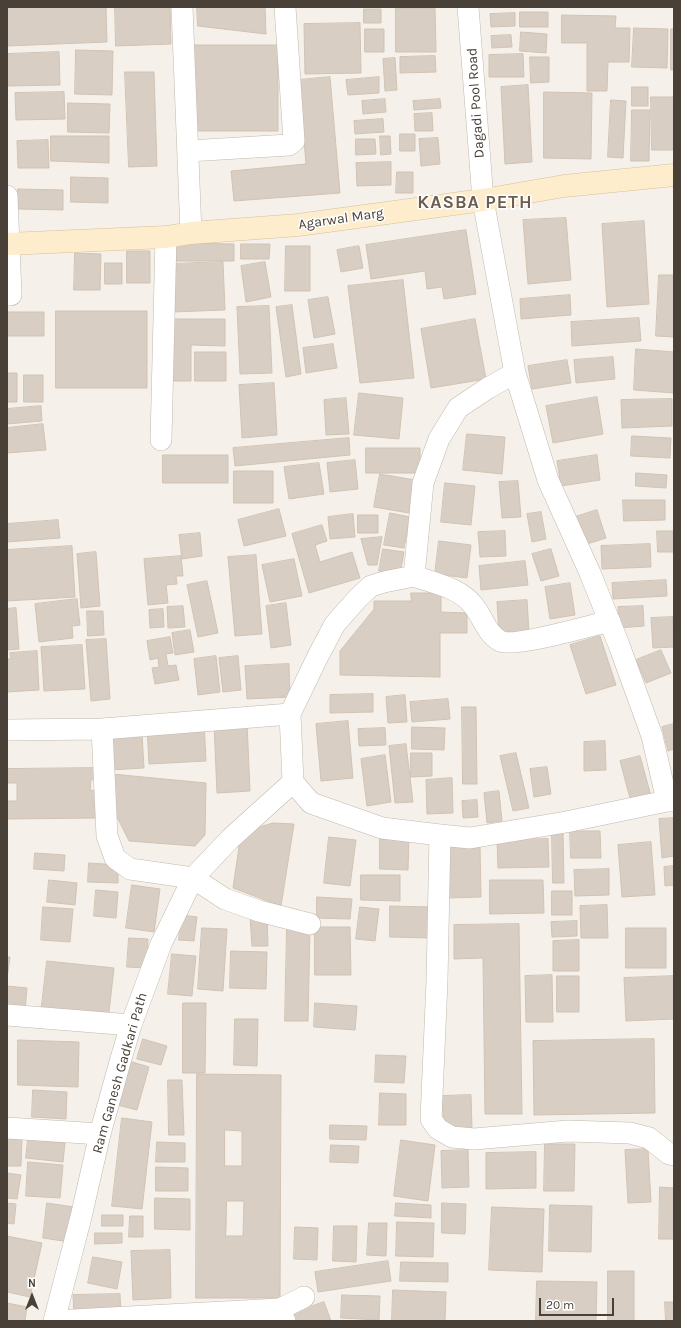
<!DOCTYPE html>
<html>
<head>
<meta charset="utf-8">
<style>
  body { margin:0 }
  #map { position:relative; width:681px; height:1328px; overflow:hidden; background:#f5f1ea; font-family:Karla,sans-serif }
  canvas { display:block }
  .frame { position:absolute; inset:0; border:8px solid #494138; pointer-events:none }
  .north { position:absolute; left:12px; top:1276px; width:40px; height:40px; -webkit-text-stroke:3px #fff; paint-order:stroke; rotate:0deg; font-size:11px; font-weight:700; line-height:16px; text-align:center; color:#494138 }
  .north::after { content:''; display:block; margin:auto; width:14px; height:18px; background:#494138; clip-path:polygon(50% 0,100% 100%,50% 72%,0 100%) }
  .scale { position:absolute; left:539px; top:1298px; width:75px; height:18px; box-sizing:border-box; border:2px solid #494138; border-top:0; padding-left:5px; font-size:12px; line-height:14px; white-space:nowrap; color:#494138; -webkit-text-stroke:3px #fff; paint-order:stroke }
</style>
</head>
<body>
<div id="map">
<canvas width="681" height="1328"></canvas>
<div class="frame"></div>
<div class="north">N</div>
<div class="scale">20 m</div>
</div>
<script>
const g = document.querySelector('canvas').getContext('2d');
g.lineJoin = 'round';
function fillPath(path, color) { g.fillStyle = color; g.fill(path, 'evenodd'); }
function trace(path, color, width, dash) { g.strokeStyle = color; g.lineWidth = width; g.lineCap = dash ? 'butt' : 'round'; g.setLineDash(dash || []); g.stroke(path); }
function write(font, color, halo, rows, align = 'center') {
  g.font = font + ' Karla,sans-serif'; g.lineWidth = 3; g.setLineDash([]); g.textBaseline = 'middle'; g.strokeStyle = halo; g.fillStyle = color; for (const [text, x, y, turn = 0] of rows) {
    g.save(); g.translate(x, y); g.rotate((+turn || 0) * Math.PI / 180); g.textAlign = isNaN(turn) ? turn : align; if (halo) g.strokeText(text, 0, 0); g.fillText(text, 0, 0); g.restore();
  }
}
const building = new Path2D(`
  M7 7H106L107 42 7 46Z
  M115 7H170L171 44 116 46Z
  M197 7H265L266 34 198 26Z
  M396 8H435L436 52H396Z
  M364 9H381V23H364Z
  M520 12H548V27H520Z
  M515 13V26L491 27 490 14Z
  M562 15 616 16 615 28H630L629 62H608L607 91H587V43H562Z
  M360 23 361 73 305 74 304 24Z
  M634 28 668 29 667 68 632 67Z
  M365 29H384V52H365Z
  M671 29H674V70H671Z
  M521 32 547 34 546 53 520 51Z
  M511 35 512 47 492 48 491 36Z
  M191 45H278V131H191Z
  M76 50 113 51 112 95 75 94Z
  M59 52 60 85 7 86V54Z
  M523 54 524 77H489V55Z
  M435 56 436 72 400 73V57Z
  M530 57H549V82L531 83Z
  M395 58 397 90 385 91 383 59Z
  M125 72H154L157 166 129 167Z
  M330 77 340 193 234 201 231 171 306 164 299 80Z
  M379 77V93L348 95 346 80Z
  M528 85 532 162 505 164 501 87Z
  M632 87H648V106H632Z
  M64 92 65 119 16 120 15 93Z
  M544 92 592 93 591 159 544 158Z
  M651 97H674V150H652Z
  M385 99 386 112 363 114 362 101Z
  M440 99 441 108 414 110 413 101Z
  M611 100 626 101 623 158 608 157Z
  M68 103 110 104 109 133 68 132Z
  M632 110H650L649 161H631Z
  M432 113 433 131H415L414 114Z
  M383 119 384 132 355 134 354 121Z
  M400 134H415V151H400Z
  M51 136H109V163L51 161Z
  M380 136H390L391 154 381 155Z
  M438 138 440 164 421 166 419 139Z
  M356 139H375L376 154 356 155Z
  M48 140 49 168H18L17 141Z
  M391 162V185L357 186 356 163Z
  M397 172H413V193H396Z
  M71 177 108 178V203L71 202Z
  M18 189 63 190V210L18 209Z
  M566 218 571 280 528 284 523 220Z
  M644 221 649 304 607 307 602 224Z
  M466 230 476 294 444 299 442 287 427 289 425 271 371 279 366 245Z
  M175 243 234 244V261H175Z
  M241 244H270L269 259H241Z
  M286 246H310V291H285Z
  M359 246 363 268 341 272 337 250Z
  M127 251H150V283H127Z
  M75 253 101 254 100 290H74Z
  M223 262 225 310 172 312 170 264Z
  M265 262 271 297 246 302 241 266Z
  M105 263H122V284H105Z
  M659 275H674V337L656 336Z
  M403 280 414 378 360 383 348 286Z
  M570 295 571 315 521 319 520 299Z
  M328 297 335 334 314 338 308 300Z
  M292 305 301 374 286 377 276 307Z
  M269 306 272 373 240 374 237 307Z
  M56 311H147V388H56Z
  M8 312H44V336H8Z
  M639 318 641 341 572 346 571 322Z
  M168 319H225V346L191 345V381H168Z
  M475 319 486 379 431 388 421 329Z
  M333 344 337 368 306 373 303 348Z
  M636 349 674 352V393L634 390Z
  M195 352H226V381H195Z
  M613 357 615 379 576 383 574 360Z
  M567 360 571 383 532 389 528 366Z
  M7 373H17V402H7Z
  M24 375H43V402H24Z
  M274 383 277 435 242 438 239 385Z
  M359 393 403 398 399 439 354 435Z
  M597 397 603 434 553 443 546 406Z
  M346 398 349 434 326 435 324 400Z
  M672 399V426L622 428 621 400Z
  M41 406 42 421 7 424V409Z
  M43 424 46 450 7 453V428Z
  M467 434 505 437 502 474 463 470Z
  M632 436 671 438 670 458 631 456Z
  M349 438 350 455 235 466 233 448Z
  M366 448H420V473H366Z
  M163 455H228V483H163Z
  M597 455 600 480 561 486 557 461Z
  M355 460 358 489 330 492 327 463Z
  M319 463 324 494 289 499 284 467Z
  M234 471H273V503H234Z
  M636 473 667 475 666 488 636 486Z
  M380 474 415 480 409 513 374 507Z
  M518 481 521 517 502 518 499 482Z
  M445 483 475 486 471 525 441 522Z
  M623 500H665V520L624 521Z
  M279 509 286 536 244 546 238 520Z
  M597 510 606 538 584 545 575 517Z
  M541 512 546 539 532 542 527 514Z
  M390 513 410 517 404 548 384 545Z
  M353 514 355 537 330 539 328 517Z
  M358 515H378V533H358Z
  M58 520 60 538 7 542V524Z
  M322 525 327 541 315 545 320 562 352 552 360 578 309 593 292 534Z
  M505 531 506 556 480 557 478 532Z
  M657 531H674V552H658Z
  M200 533 202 556 182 559 179 535Z
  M382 537 377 565H368L361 539Z
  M439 541 471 545 467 578 435 574Z
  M650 544 651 567 602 569 601 546Z
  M72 546 75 597 7 601V550Z
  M383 549 404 552 400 574 379 571Z
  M551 549 559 576 541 581 532 554Z
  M96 552 100 606 81 608 77 554Z
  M256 555 262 634 235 636 228 557Z
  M181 556 183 576H176L177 584 166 585 168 603 148 605 144 559Z
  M294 559 302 596 270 602 262 565Z
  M525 561 528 585 481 590 479 566Z
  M666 580 667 596 613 599 612 583Z
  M207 581 218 633 198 637 187 585Z
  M570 583 575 615 550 619 545 587Z
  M411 593H441V612L467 613V633H440V677L340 675V651L374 609V601H411Z
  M77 599 80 625 72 626 73 638 39 642 35 604Z
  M527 600 529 632 499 634 497 602Z
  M286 603 291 645 271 648 266 606Z
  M183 606 185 627 168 628 167 607Z
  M643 606 644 626 619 628 618 607Z
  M16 608 19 649 7 650V609Z
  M163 609 164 627 150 628 149 610Z
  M87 611H103L104 635 88 636Z
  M673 617 674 647 653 648 651 618Z
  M190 630 194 652 175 655 172 633Z
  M600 636 616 685 586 694 570 645Z
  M170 637 173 653 166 654 168 666 176 665 179 680 155 684 152 668 159 667 158 658 150 660 147 641Z
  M106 639 110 699 91 701 86 640Z
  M82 645 85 689 44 691 41 647Z
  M661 650 671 673 646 683 636 660Z
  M37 651 39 690 7 692V659H11L10 653Z
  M216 656 220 692 198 695 194 659Z
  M238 656 241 690 223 692 219 658Z
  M289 664 290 697 247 699 245 666Z
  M373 694V712L330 713V695Z
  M405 695 407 722 388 723 386 697Z
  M448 699 450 719 412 722 410 702Z
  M462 707H476L477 784H463Z
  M348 721 353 778 321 781 316 724Z
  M204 722 206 761 149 764 147 726Z
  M247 722 250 791 217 793 214 724Z
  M674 724V749L668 751 662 727Z
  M412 727 445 728 444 750 412 749Z
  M385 728 386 745 359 746 358 729Z
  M142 734 144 768 110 770 108 737Z
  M605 741 606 770 584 771V742Z
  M406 744 413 802 395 803 389 746Z
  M411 753H432V776L411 777Z
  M516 753 529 808 513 811 500 756Z
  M385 755 391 802 367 806 361 759Z
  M640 756 651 796 631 802 620 761Z
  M547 767 551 794 534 797 530 769Z
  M95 768V778L91 780 90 790 97 791 95 818 7 819V799L8 801H17V783H7V769Z
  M112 774 206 783 205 835 195 846 129 841 112 807Z
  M452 778 453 813 427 814 426 780Z
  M499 791 502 821 487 823 484 793Z
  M477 800 478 817 463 818 462 801Z
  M674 818V856L662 858 659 819Z
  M273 823 294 824 281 906 233 888 241 833Z
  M570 831H600L601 858H571Z
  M552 833H563L564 883H553Z
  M329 837 356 840 350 886 324 883Z
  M380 839H409L408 870 380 869Z
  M548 839 549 867 498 868 497 840Z
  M651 842 655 895 622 897 618 845Z
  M480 845 481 897 448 898 447 846Z
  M35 853 65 855 64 871 34 869Z
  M89 863 118 865V883L88 882Z
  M674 866V885L665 886 664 867Z
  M609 869V895L575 896 574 870Z
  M361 875H400V901L361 900Z
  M49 880 77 883 75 905 47 902Z
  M490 880H543L544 913 490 914Z
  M132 885 160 889 154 932 126 928Z
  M96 890 118 892 116 918 94 916Z
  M552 891H572V915H552Z
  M317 897 352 899 350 919 317 918Z
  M607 905 608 938H581L580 906Z
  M390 906 430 907 429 938 390 937Z
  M43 907 73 909 70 942 41 940Z
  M360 907 379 909 375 941 356 939Z
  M181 915 197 917 194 941 179 940Z
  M267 916 268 946H252L250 917Z
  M577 921V936L552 937 551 922Z
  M519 924 522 1114H485L483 958 454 959V925Z
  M315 927H350L351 975H315Z
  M202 928 227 929 223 991 198 989Z
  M626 928H666V968H626Z
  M287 929H310L308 1021H285Z
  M129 938 148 939 147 968 127 967Z
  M579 940V971H553V941Z
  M231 951 267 952 266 989 230 988Z
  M172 954 196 956 192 996 168 994Z
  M7 957H10L7 979Z
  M47 961 114 968 108 1021 41 1013Z
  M552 975 553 1022H526L525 976Z
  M557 976H579V1012H557Z
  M674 976V1019L626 1021 624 978Z
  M7 986 27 988 25 1011 7 1008Z
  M183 1003H206L205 1073H183Z
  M315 1003 357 1006 355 1030 314 1027Z
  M235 1019H258L257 1066 234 1065Z
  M143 1039 167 1046 161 1065 137 1059Z
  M654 1039 655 1113 534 1115 533 1041Z
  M18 1040 79 1042 78 1087 18 1085Z
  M376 1055 406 1056 404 1083 375 1082Z
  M129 1061 149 1067 137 1110 117 1105Z
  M197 1074 281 1075 280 1298H196ZM225 1130 242 1131V1166H225ZM227 1201H244L243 1236H226Z
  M168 1080H182L184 1135H169Z
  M33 1090 67 1092 66 1119 32 1117Z
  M380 1093 406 1094V1125H379Z
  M471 1095 472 1129H444L442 1096Z
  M122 1118 152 1122 142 1209 112 1206Z
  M330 1125 367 1126 366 1140 330 1139Z
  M7 1138 22 1139 21 1166H7Z
  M28 1139 65 1143 63 1162 26 1158Z
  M401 1140 435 1145 428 1201 394 1196Z
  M157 1142 185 1143V1162H156Z
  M545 1144H575L574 1191H544Z
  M331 1145 359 1146 358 1163 330 1162Z
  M648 1149 651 1202 628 1203 625 1150Z
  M468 1150 469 1187 442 1188 441 1151Z
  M536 1152V1188L486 1189V1153Z
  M28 1162 63 1165 60 1198 26 1196Z
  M156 1167 188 1168V1191H156Z
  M7 1173 21 1175 17 1199 7 1198Z
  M660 1187 674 1188V1239H659Z
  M155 1198 190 1199V1230L155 1229Z
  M7 1203 16 1204 14 1224 7 1223Z
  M47 1203 74 1207 70 1242 43 1238Z
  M396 1203 431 1205V1218L395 1216Z
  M442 1203 466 1204 465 1234 442 1233Z
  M550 1205 592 1206 591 1252 549 1251Z
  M492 1207 544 1209 542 1272 489 1270Z
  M102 1215H123V1226H102Z
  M130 1216H143V1237H129Z
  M397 1222 434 1223 433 1257 396 1256Z
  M369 1223H387L386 1256 367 1255Z
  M334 1226H357L356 1262 333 1261Z
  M295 1227 318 1228 317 1260 294 1259Z
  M95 1233H122V1243L95 1244Z
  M7 1236 42 1243 30 1297 7 1292Z
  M170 1250 171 1298 133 1300 131 1251Z
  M93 1257 122 1262 117 1289 88 1283Z
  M388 1261 391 1281 318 1292 315 1272Z
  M401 1262 448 1263V1282L400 1281Z
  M608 1271H634V1321H608Z
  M537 1281 597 1282 596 1321H536Z
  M393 1290 446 1292 445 1321H392Z
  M120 1294 121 1314H74L73 1295Z
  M342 1295 380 1296 379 1320 341 1318Z
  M324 1302 331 1321H293L290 1314Z
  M665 1302H674V1321H666Z
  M7 1303 27 1307 25 1321H7Z`);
fillPath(building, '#d9cec3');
trace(building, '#d1c3b3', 1);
const street = new Path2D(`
  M182 7 191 233
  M468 7 483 200 515 373 548 480 590 573 619 645 652 736 667 801
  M188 151 289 145 294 141 285 7
  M7 196 11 295
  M161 440 166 237
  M414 576C434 583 460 588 473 605 483 617 486 633 500 641 513 648 592 625 610 621
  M102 729 107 836 115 858 130 869 193 878 225 899 259 911 310 924
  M7 730 102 729 290 714
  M293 782 311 803 382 828 440 835 470 838 566 822 667 801H674
  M440 835 437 981 431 1119 438 1129 452 1137 474 1139 568 1131 630 1133 649 1138 669 1154 674 1155
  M7 1015 131 1025
  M7 1128 100 1134
  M54 1321 81 1217 100 1134 120 1062 131 1025 161 944 193 878 230 839 293 782 290 714 319 654 335 624 358 598 371 586 384 582 414 576 423 483 439 439 458 408 488 388 515 373
  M54 1321 280 1309
  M285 1321 280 1309 304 1297`);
const secondary = new Path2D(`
  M7 244 166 237 191 233 298 225 483 200 564 186 674 175`);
trace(street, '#c0b8ad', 22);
trace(secondary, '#d4c09b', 23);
trace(street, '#fff', 21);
trace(secondary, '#feedcc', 22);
write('14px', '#494138', '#fff', [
  ["Dagadi Pool Road",476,103,-94],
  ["Agarwal Marg",341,219,-8],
  ["Ram Ganesh Gadkari Path",120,1073,-74]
]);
g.letterSpacing = '1px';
write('bold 18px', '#6b5e50', '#fff', [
  ["KASBA PETH",475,203]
]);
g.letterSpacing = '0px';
</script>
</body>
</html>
